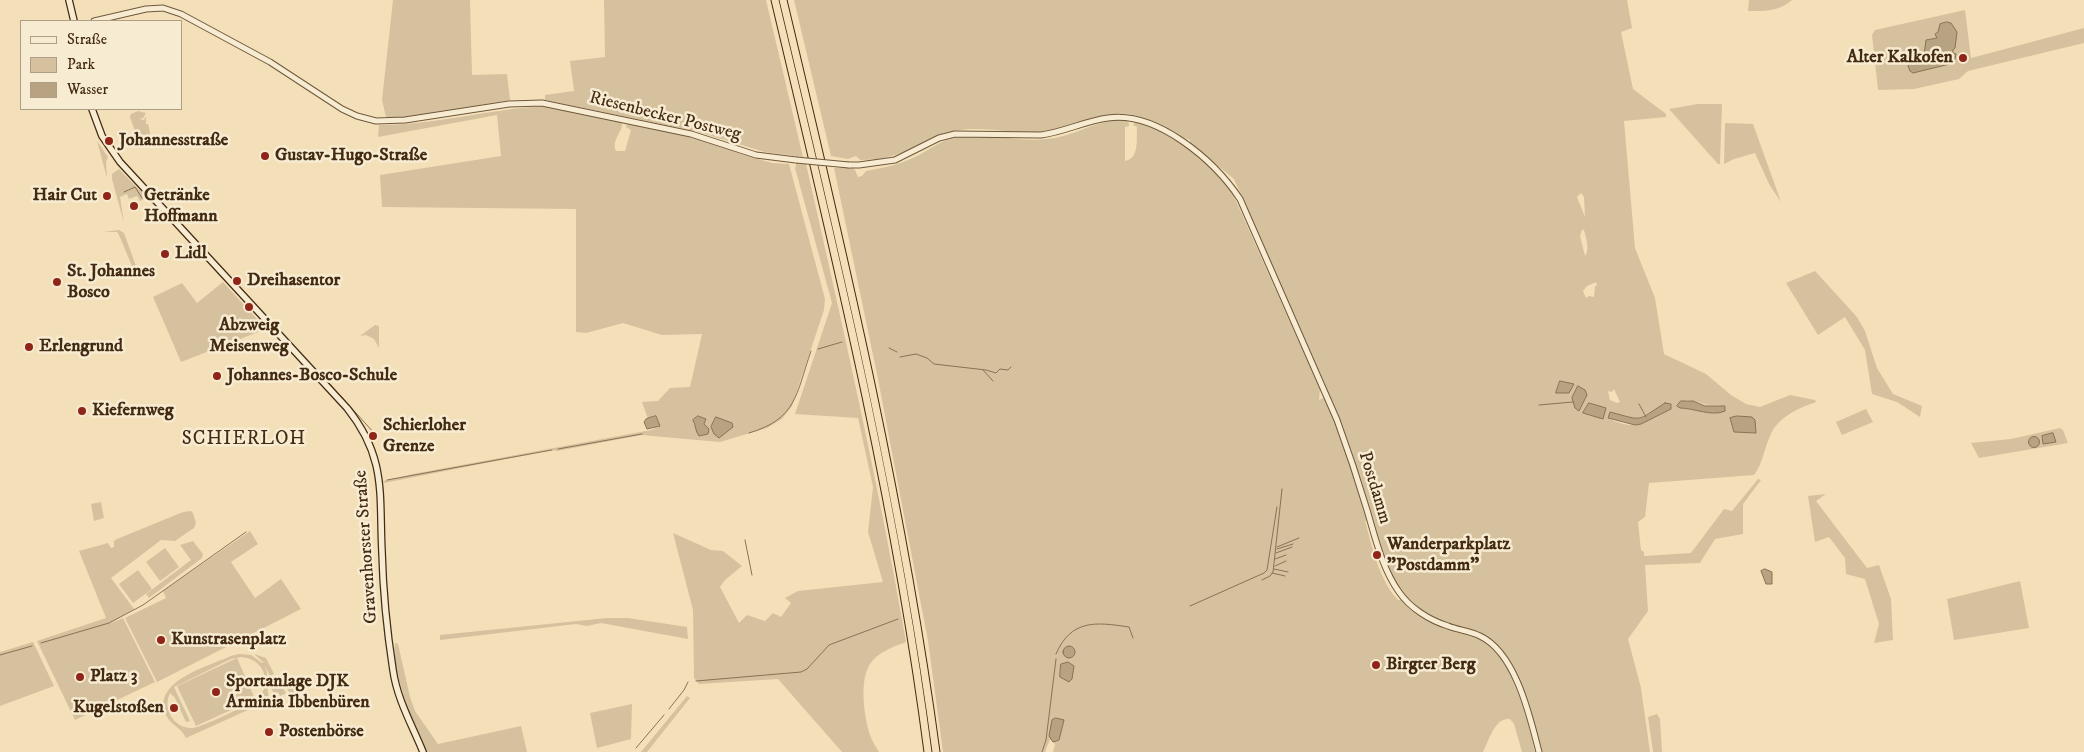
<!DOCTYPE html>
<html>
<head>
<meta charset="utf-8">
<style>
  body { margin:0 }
  #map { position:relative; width:2084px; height:752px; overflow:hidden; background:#f3e0b9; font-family:"IM FELL DW Pica",serif }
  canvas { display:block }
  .legend { position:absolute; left:20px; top:20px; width:162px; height:90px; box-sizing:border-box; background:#f7ebd2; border:1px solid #af9e86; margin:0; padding:6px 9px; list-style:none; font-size:15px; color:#432a13 }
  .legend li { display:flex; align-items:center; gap:10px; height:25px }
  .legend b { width:25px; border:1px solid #af9e86 }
</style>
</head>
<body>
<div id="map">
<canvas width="2084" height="752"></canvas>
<ul class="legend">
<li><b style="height:6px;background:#f7ebd2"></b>Straße</li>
<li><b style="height:14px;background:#d5c19d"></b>Park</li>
<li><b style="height:14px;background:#b7a281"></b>Wasser</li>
</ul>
</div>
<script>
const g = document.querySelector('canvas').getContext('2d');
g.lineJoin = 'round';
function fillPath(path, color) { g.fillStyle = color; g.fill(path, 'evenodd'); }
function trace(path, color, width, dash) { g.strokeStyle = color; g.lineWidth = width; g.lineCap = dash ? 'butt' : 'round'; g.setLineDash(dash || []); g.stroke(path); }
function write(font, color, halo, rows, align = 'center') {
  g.font = font + ' "IM FELL DW Pica",serif'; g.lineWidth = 5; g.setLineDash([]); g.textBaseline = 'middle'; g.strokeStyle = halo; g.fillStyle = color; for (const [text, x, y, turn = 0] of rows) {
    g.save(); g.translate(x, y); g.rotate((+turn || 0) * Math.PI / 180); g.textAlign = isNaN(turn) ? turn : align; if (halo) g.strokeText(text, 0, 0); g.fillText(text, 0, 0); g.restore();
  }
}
fillPath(new Path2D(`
  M393 0H470L472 75 507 74 510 100 416 116 392 119 386 117 382 100Z
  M604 0H766L803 157 765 152 695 131 545 100V95L574 91 570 61 605 57Z
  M794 0H1627L1632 28 1621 32 1633 89 1666 114V117L1624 121 1635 248 1655 298 1664 354 1706 374 1731 395 1746 404 1760 407 1790 395 1815 400 1816 402C1798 408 1778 417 1770 436 1764 449 1763 463 1754 475L1649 483 1645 517 1638 522 1641 550 1644 552V556L1691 553 1724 509 1732 511 1758 479 1761 480 1743 504V534L1715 539 1700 563 1645 565 1648 611 1628 639 1641 688 1650 752H1542C1534 720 1515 652 1484 635 1475 630 1465 629 1456 626 1435 619 1415 609 1402 591 1384 566 1377 533 1368 503 1359 474 1350 445 1339 417L1234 179 1190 143V140C1183 138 1180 135 1174 131 1160 123 1143 116 1127 114 1096 111 1071 129 1042 132 1014 135 983 125 954 131 937 134 924 143 909 150 893 157 877 160 860 160L856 156 848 159 831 156ZM1581 193 1584 197 1585 217 1577 197ZM1582 230H1584C1586 238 1590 249 1585 256L1580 236ZM1596 282 1597 286H1595L1594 297 1589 296 1586 298 1583 291 1587 286ZM1614 389 1620 402 1617 403 1610 400 1608 391 1612 392ZM1686 400C1699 401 1707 407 1720 405L1713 413 1680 408ZM1589 403 1606 408 1592 416 1584 413ZM1669 403 1672 406 1669 410C1643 418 1640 434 1608 418L1610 412 1638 419ZM1755 420 1756 433H1739Z
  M1749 0H1792C1778 12 1765 11 1748 11Z
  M1965 10 1971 58 2084 28V43L1968 71 1959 79 1914 89 1878 90 1872 35 1875 30ZM1938 32 1953 50 1954 63 1913 73 1910 71 1913 56 1924 55 1928 39 1938 38Z
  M1698 104H1722L1720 164H1718L1669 109Z
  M545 106 622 122C623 133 611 139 616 151H625L631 130 626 127 627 123 704 140 741 154 772 163 789 164 825 299 824 310 792 406 782 419 767 428 720 442 641 435 557 451 552 450 384 483 383 481 413 474 651 430 660 426 656 416 648 419 642 402 658 401 670 388 690 387 702 334 662 335 623 323 586 333 576 332V209L382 207 380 175 501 156 497 115 378 137 379 125C435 125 490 109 545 106ZM695 418 704 421 705 426 709 429 708 434 699 436 693 420Z
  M138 111 146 113 143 118 139 119 144 120 146 116V124H148C151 134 152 143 140 146L130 117 131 114Z
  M1118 120H1127L1129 124V126L1125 127V161C1140 158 1136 139 1137 127L1133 125 1135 122C1166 128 1214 166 1232 192L1320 389 1319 400 1325 397 1347 454 1366 515 1367 521H1365C1372 546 1379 580 1398 600H1401C1414 617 1435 626 1456 632 1463 634 1471 636 1478 639 1513 655 1528 718 1535 752H1522L1514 724 1510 719C1495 717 1489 740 1483 752H1053L1055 744 1050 739 1045 752H943L928 641 878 379 834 168H852L855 170 858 177 862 176 866 171C884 168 901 164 917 156 929 150 938 142 951 139 983 130 1016 143 1047 139 1072 137 1093 122 1118 120Z
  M1725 123 1753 124 1781 202 1769 184 1755 153 1734 159 1724 164Z
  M97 141 108 157 106 162 107 178Z
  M797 163 806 164C842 323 878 481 906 642 893 647 878 652 870 664 859 681 864 716 870 735 872 741 876 747 879 752H842L778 679 699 684 694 678 693 610 673 533 711 550 723 551 742 566 725 580 720 587 739 623 747 615 765 621 773 613 781 617 791 603 785 598 798 591 883 582 868 532 873 487 858 418 795 414 832 303 795 168Z
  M119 169 155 206 148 200 146 202 144 199 140 201 137 196 129 199 127 194 120 197 124 223 112 179V174Z
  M119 230 124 233 140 277 137 278 119 235 117 232H103Z
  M1815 271 1857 317 1865 331 1877 368 1893 394 1922 406 1920 417 1897 402 1872 394 1865 350 1845 317 1818 335 1786 283Z
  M223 282 266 329 181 362 153 297 182 283 197 303Z
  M375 325 379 326V348L374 339 366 335 360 336Z
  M1866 409 1873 422 1842 435 1836 422Z
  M2060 428 2063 430 2068 443 1979 458 1971 443 2011 439Z
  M1826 494 1816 501 1867 568 1879 565 1891 599 1893 640 1874 643 1879 624 1865 579 1846 574 1845 558 1829 537 1815 542 1808 496Z
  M101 502 104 518 94 521 91 504Z
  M191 511 193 513 196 523 194 528 175 541 161 540 111 578 134 609 109 624 123 618 155 682 75 720 37 641 106 618 79 551 108 543 111 548 114 547V541L117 539 183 512Z
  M250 531 258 544 231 562 255 598 281 579 301 609 157 682 125 618 166 598 163 591Z
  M193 541 203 554 202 558 149 598 146 594 191 560 180 545Z
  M165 548 179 567 160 581 146 562Z
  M138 570 152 589 133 603 119 584Z
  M2020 581 2029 628 1954 640 1947 599Z
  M607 618H628L687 627 688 639 601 623 587 626 576 624 440 640V635Z
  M33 642 54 686 0 706V652Z
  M395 643 398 644 410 697 415 711 438 744 521 726 527 752H427C415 723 391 675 395 643Z
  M239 654 251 655 262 663 266 661 263 662 254 654 266 658 274 674 270 676 265 666 268 664 265 666C270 679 265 688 270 700L186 738C181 727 171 726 166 715 151 681 209 666 231 656ZM241 657C251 658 259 662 263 671 267 679 266 689 260 696 254 703 202 727 193 728 174 729 162 709 170 693L175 698 186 722 190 721 174 687 231 659Z
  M237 658 255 699 196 726 177 686Z
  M276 677 286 693 280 696 278 692 274 694 270 685 271 679Z
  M299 681 303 683 300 690 290 694 287 688 298 683Z
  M687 696 690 698 647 752H641Z
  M632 704 631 739 597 748 590 713Z
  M1657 714 1660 719 1662 752H1653L1648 717Z`), '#d5c19d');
const water = new Path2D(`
  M1947 22 1951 23 1957 32 1955 48 1953 50V53L1956 54 1954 63 1913 73 1910 71 1908 66 1911 58 1924 55 1926 40 1937 38 1935 34 1938 32 1940 24Z
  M1560 381 1574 384 1569 393H1556Z
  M1578 386 1585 390 1587 395 1579 411 1575 408 1572 398Z
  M1681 401H1693L1705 406H1725V411C1713 417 1693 408 1680 408L1677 406Z
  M1589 403 1606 408 1603 419 1583 413Z
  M1665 403 1671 404V409L1641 424 1635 425 1608 418 1610 412C1645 421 1635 422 1665 403Z
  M656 416 660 426 647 429 644 422 646 419Z
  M698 416 706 419 704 424 709 429 708 434 699 436C695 431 696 425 693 420Z
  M1737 416 1752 417 1755 420 1756 433 1734 432 1730 418Z
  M716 417 732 423 733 427 719 438 714 434 711 427Z
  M2053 433 2056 442 2043 444 2042 436Z
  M2028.5 442a5.5 5.5 0 1 1 11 0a5.5 5.5 0 1 1-11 0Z
  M1765 569 1772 572V584H1766L1761 571Z
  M1063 652a6 6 0 1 1 12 0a6 6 0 1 1-12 0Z
  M1061 664 1068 662 1074 666 1072 679 1069 682 1060 677Z
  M1056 718 1064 720 1059 740 1053 742 1049 736 1052 720Z`);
fillPath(water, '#b7a281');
trace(water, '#897255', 1);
trace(new Path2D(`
  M124 192 135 187 142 198
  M889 348 897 352
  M818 349 842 342
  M900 357 916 354 927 358 934 364 986 370 996 373 1000 369 1008 370 1011 367
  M983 370 993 381
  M318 371 375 434
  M1639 404 1646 417
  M1539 405 1573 402
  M749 433C797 419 796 394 811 351
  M558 449 642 434
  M387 480 552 450
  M745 540 752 575
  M1277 547 1299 538
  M1277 549 1293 544
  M1276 553 1292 547
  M1275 559 1286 555
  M1275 566 1286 561
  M1274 569 1288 572
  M1272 573 1285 576
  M1262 580 1270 576 1273 572 1282 489
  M1190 606 1264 573 1267 570 1277 507
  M41 643 109 623 143 605 246 532
  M1056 654C1071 619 1096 622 1129 627L1133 638
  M0 655 32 646
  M696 681 801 672 807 669 829 645 898 619
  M669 709 684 690 688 682
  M636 748 664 715
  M1042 752 1046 740 1056 659`), '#897255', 1);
const tertiary = new Path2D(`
  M94 21 146 9 163 8 181 14 270 62 342 109 357 116 376 121 405 120 509 104 542 103 691 134 756 155 796 160
  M849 165H859L895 160 939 138 955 134 1041 135C1064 132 1085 121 1108 118 1157 111 1214 160 1240 199L1337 420C1348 450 1358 480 1367 510 1375 537 1382 568 1399 592 1410 608 1429 620 1448 626 1458 630 1470 631 1480 636 1516 653 1530 717 1539 752`);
const secondary = new Path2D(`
  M69 0 74 21
  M92 109 102 136 120 162 347 408C387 458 379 494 382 552 383 591 387 631 393 670 397 699 412 725 423 752`);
const motorway = new Path2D(`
  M775 0C834 249 895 498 928 752
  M783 0C842 249 902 498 936 752`);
trace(tertiary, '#6f583c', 7);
trace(secondary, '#432a13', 8);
trace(motorway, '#432a13', 9);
trace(tertiary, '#f7ebd2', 5);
trace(secondary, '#f7ebd2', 5.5);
trace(motorway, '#f3e0b9', 7);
const tertiaryBridge = new Path2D(`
  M796 160 849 165`);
trace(tertiaryBridge, '#6f583c', 7, []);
trace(tertiaryBridge, '#f7ebd2', 5);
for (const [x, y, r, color] of [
  [1963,58,5,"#8f2418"],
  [109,141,5,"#8f2418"],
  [265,156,5,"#8f2418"],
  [107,196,5,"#8f2418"],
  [134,206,5,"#8f2418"],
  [165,254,5,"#8f2418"],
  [237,281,5,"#8f2418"],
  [57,282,5,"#8f2418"],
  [249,307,5,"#8f2418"],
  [29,347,5,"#8f2418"],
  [217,376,5,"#8f2418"],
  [82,411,5,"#8f2418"],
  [373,436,5,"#8f2418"],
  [1377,555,5,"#8f2418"],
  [161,640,5,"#8f2418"],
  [1376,665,5,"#8f2418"],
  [80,677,5,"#8f2418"],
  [216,692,5,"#8f2418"],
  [174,708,5,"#8f2418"],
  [269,732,5,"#8f2418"]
]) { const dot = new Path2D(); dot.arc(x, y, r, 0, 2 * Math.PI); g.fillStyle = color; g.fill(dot); trace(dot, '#f7ebd2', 2); }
write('bold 18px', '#432a13', '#f7ebd2', [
  ["Alter Kalkofen",1953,58,"right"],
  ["Johannesstraße",119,141],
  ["Gustav-Hugo-Straße",275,156],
  ["Hair Cut",97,196,"right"],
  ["Getränke",144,196],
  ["Hoffmann",144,217],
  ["Lidl",175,254],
  ["St. Johannes",67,272],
  ["Bosco",67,293],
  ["Dreihasentor",247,281],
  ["Abzweig",249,326,"center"],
  ["Meisenweg",249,347,"center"],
  ["Erlengrund",39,347],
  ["Johannes-Bosco-Schule",227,376],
  ["Kiefernweg",92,411],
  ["Schierloher",383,426],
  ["Grenze",383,447],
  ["Wanderparkplatz",1387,545],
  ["\"Postdamm\"",1387,566],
  ["Kunstrasenplatz",171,640],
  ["Birgter Berg",1386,665],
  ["Platz 3",90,677],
  ["Sportanlage DJK",226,682],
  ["Arminia Ibbenbüren",226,703],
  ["Kugelstoßen",164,708,"right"],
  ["Postenbörse",279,732]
], 'left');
write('18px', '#432a13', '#f7ebd2', [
  ["Riesenbecker Postweg",665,117,14],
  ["Postdamm",1374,488,73],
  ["Gravenhorster Straße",367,547,-94]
]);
g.letterSpacing = '1px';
write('19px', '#432a13', '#f7ebd2', [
  ["SCHIERLOH",244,440]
]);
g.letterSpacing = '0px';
</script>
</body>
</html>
